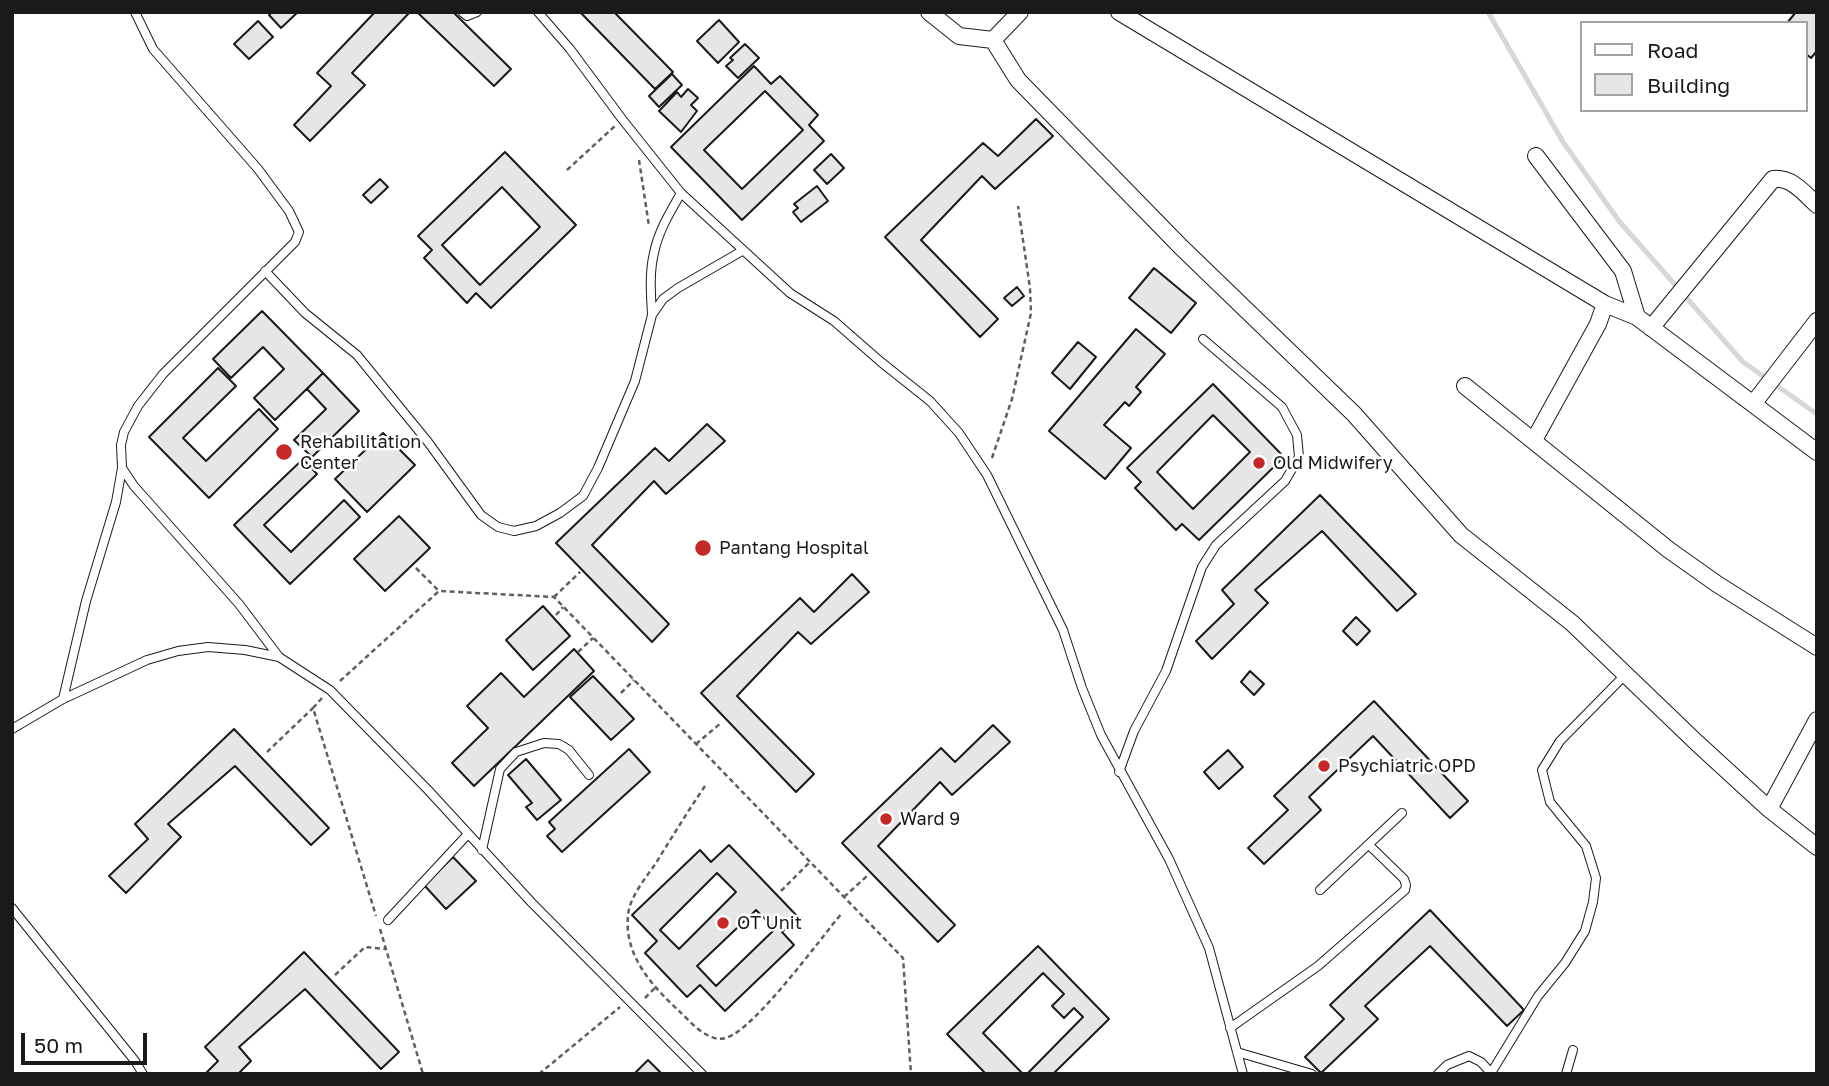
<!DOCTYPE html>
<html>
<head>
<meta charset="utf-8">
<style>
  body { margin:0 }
  #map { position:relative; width:1829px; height:1086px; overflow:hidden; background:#fff; font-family:"Golos Text",sans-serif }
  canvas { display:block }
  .frame { position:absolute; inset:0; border:14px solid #1a1a1a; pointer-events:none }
  .legend { position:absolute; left:1580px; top:21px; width:228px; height:91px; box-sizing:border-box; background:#fff; border:2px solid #a3a3a3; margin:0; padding:9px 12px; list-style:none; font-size:21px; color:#1a1a1a }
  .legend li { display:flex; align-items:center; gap:14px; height:35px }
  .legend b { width:35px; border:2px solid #a3a3a3 }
  .scale { position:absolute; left:21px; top:1033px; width:126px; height:32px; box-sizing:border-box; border:4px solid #1a1a1a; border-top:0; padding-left:9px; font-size:21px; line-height:24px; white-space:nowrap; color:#1a1a1a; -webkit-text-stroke:5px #fff; paint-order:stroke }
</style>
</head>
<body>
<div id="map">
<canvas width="1829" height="1086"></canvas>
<div class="frame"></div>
<ul class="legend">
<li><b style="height:9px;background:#fff"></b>Road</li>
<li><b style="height:19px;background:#e6e6e6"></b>Building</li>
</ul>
<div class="scale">50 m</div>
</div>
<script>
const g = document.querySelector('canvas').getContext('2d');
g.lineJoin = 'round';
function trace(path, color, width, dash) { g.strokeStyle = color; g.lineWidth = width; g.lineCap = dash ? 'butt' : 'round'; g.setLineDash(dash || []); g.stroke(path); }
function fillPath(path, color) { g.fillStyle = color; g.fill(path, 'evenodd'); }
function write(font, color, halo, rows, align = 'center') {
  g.font = font + ' "Golos Text",sans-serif'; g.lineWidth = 5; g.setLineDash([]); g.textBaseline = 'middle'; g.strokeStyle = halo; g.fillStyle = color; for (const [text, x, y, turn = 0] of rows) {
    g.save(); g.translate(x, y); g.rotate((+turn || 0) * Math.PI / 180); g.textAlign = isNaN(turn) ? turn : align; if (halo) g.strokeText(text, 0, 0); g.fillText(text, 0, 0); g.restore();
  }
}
trace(new Path2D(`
  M1488 12 1563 142 1619 221 1743 362 1817 414`), '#d7d7d7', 5);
const building = new Path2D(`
  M272 12H298L281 28 269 15Z
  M375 12H410L352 73 365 85 310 141 294 125 331 86 317 73Z
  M417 12H453L511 69 494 86Z
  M580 12H614L673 72 655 89Z
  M1796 12H1817V51L1811 58 1806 54V23H1787Z
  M719 20 739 42 718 63 697 41Z
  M258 21 273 37 249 59 234 44Z
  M745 44 759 58 738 78 726 66 733 60 730 58Z
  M754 66 771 84 780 76 818 115 809 125 824 141 742 220 671 147ZM765 91 803 130 742 189 704 150Z
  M672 74 682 85 659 107 649 96Z
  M688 89 698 98 691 105 697 111 681 132 659 111 677 92 681 97Z
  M1036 119 1053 136 995 189 982 176 921 240 998 319 980 337 885 237 983 143 998 156Z
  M505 152 576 225 491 308 476 293 467 303 424 258 432 250 418 236ZM502 187 540 227 480 285 442 245Z
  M831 154 844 168 827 184 814 170Z
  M380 179 388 187 371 203 363 195Z
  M817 186 828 201 801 222 793 212 798 208 794 204Z
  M1154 268 1196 303 1171 333 1129 298Z
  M1017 287 1024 296 1012 306 1004 298Z
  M262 311 323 373 275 420 254 398 284 369 263 347 231 378 213 359Z
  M1136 329 1165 354 1136 387 1141 392 1129 406 1125 402 1104 425 1131 448 1105 479 1049 431Z
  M1078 342 1096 357 1070 389 1052 373Z
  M218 368 236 386 183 438 206 461 259 409 278 429 209 498 149 437Z
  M323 373 359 411 312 457 294 440 326 409 307 389Z
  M1213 384 1284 457 1199 540 1182 524 1176 530 1135 488 1141 482 1127 468ZM1213 415 1250 452 1193 509 1157 472Z
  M707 424 725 441 666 494 654 481 592 545 669 624 652 642 556 543 655 448 669 461Z
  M383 433 415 465 367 512 335 479Z
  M303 459 317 474 264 525 291 552 344 500 360 517 290 584 234 525Z
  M1320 495 1416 594 1397 611 1322 531 1255 590 1268 603 1212 659 1196 641 1234 604 1222 590Z
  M399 516 430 548 385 591 354 559Z
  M852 574 869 592 811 644 798 632 737 696 814 774 796 792 701 693 800 598 814 612Z
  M543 606 570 636 533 670 506 640Z
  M1356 617 1370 631 1357 645 1343 631Z
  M574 649 594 671 474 786 452 763 488 728 467 706 501 673 524 697Z
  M1250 671 1264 684 1254 695 1241 682Z
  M593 676 634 719 611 740 570 697Z
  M1374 701 1468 801 1450 818 1373 736 1309 797 1321 810 1264 864 1248 848 1288 810 1274 796Z
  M993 725 1010 742 952 795 940 782 878 846 955 925 938 942 842 843 941 748 955 762Z
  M234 729 329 828 311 845 235 766 168 824 181 837 126 893 109 876 148 839 135 824Z
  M629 749 650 772 562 852 547 836 555 829 549 822Z
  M1228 750 1243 767 1219 789 1204 772Z
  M526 759 561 800 537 820 526 807 532 803 508 775Z
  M729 845 798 917 782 932 794 945 725 1011 700 985 687 997 645 953 657 941 632 915 700 850 711 862ZM717 873 736 892 679 949 660 930ZM756 910 775 929 716 986 697 966Z
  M453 857 476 881 446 909 424 885Z
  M1430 910 1524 1010 1507 1026 1430 946 1365 1006 1378 1019 1321 1073 1305 1057 1344 1019 1330 1005Z
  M1038 946 1109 1019 1053 1074H1027L1083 1017 1074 1008 1064 1018 1052 1006 1064 994 1043 973 983 1033 1023 1074H986L947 1034Z
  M304 952 399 1052 381 1069 305 989 239 1047 251 1061 238 1074H205L218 1061 205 1047Z
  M648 1060 662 1074H634Z`);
fillPath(building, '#e6e6e6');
trace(building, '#1a1a1a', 2);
const lane = new Path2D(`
  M462 12 467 16 477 12
  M538 12 570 49 622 119 681 193 790 293 834 321 881 362 930 401 959 433 987 475 1063 630 1082 688 1101 735 1169 859 1209 948 1243 1074
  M265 271 305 313 357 355 428 442 481 515 498 527 514 531 536 526 560 513 583 496 598 468 635 381 652 315 663 299 678 288 742 251
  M652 315C651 295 649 273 654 253 658 232 670 212 681 193
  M122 468 134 486 239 604 279 657
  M63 699 86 601 116 502 122 468 121 445 124 432 138 406 163 374 295 242 299 232 289 211 258 169 153 49 135 12
  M12 729 63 699 147 660 178 651 208 647 245 650 279 657 330 690 428 790 532 903 702 1074
  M1119 772 1134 731 1166 671 1202 567 1216 545 1285 481 1299 457 1297 435 1282 407 1203 339
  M482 850 500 769 516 752 544 743 559 744 569 750 589 775
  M1320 890 1402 813
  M12 908 135 1061 143 1074
  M388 920 468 834
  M1230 1028 1318 966 1405 890 1406 885 1404 879 1369 845
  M1237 1052 1312 1074
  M1491 1073 1538 996 1565 963 1585 931 1593 902 1596 878 1586 846 1550 802 1542 770 1560 741 1626 674
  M1438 1074 1447 1065 1469 1056 1481 1062 1492 1074
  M1566 1074 1573 1050`);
const street = new Path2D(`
  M929 12 959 36 993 40 1018 80 1181 247 1354 414 1461 535 1572 623 1697 743 1769 809 1817 847
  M1119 12 1605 304
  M993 40 1020 12
  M1536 156 1623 271 1637 317
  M1651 328 1773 179C1792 177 1804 193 1817 205
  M1465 386 1669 550 1717 584 1817 647
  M1753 404 1817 321
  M1534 440 1598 324 1605 304 1637 317 1817 452
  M1769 809 1817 720`);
trace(lane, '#1a1a1a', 10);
trace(street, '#1a1a1a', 18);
trace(new Path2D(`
  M639 160 649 226
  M567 170 615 126
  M992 458 1012 399 1031 313 1030 288 1018 206
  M416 568 439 591
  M554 597 580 572
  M556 615 563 607
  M578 652 593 638
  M340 681 439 591 554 597 903 958 911 1074
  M621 693 634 680
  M322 698 313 708 376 916
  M696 744 721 723
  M267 752 313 708
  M705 786C688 811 672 837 656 863 647 876 633 893 629 909 621 951 649 983 678 1010 690 1021 707 1043 726 1038 755 1029 820 939 842 913
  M781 891 810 862
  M844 897 867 876
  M380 929 423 1074
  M335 975 365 947 386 949
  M645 998 655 988
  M539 1074 620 1007`), '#5f5f5f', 2.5, [5, 3.5]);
trace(lane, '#fff', 8);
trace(street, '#fff', 16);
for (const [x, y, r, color] of [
  [284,452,9,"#c62828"],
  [1259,463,7,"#c62828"],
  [703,548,9,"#c62828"],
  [1324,766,7,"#c62828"],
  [886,819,7,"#c62828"],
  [723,923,7,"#c62828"]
]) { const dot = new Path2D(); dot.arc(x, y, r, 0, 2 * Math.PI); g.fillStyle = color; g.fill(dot); trace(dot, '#fff', 2.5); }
write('18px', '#1a1a1a', '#fff', [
  ["Rehabilitation",300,442],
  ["Center",300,463],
  ["Old Midwifery",1273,463],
  ["Pantang Hospital",719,548],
  ["Psychiatric OPD",1338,766],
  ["Ward 9",900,819],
  ["OT Unit",737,923]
], 'left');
</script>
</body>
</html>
